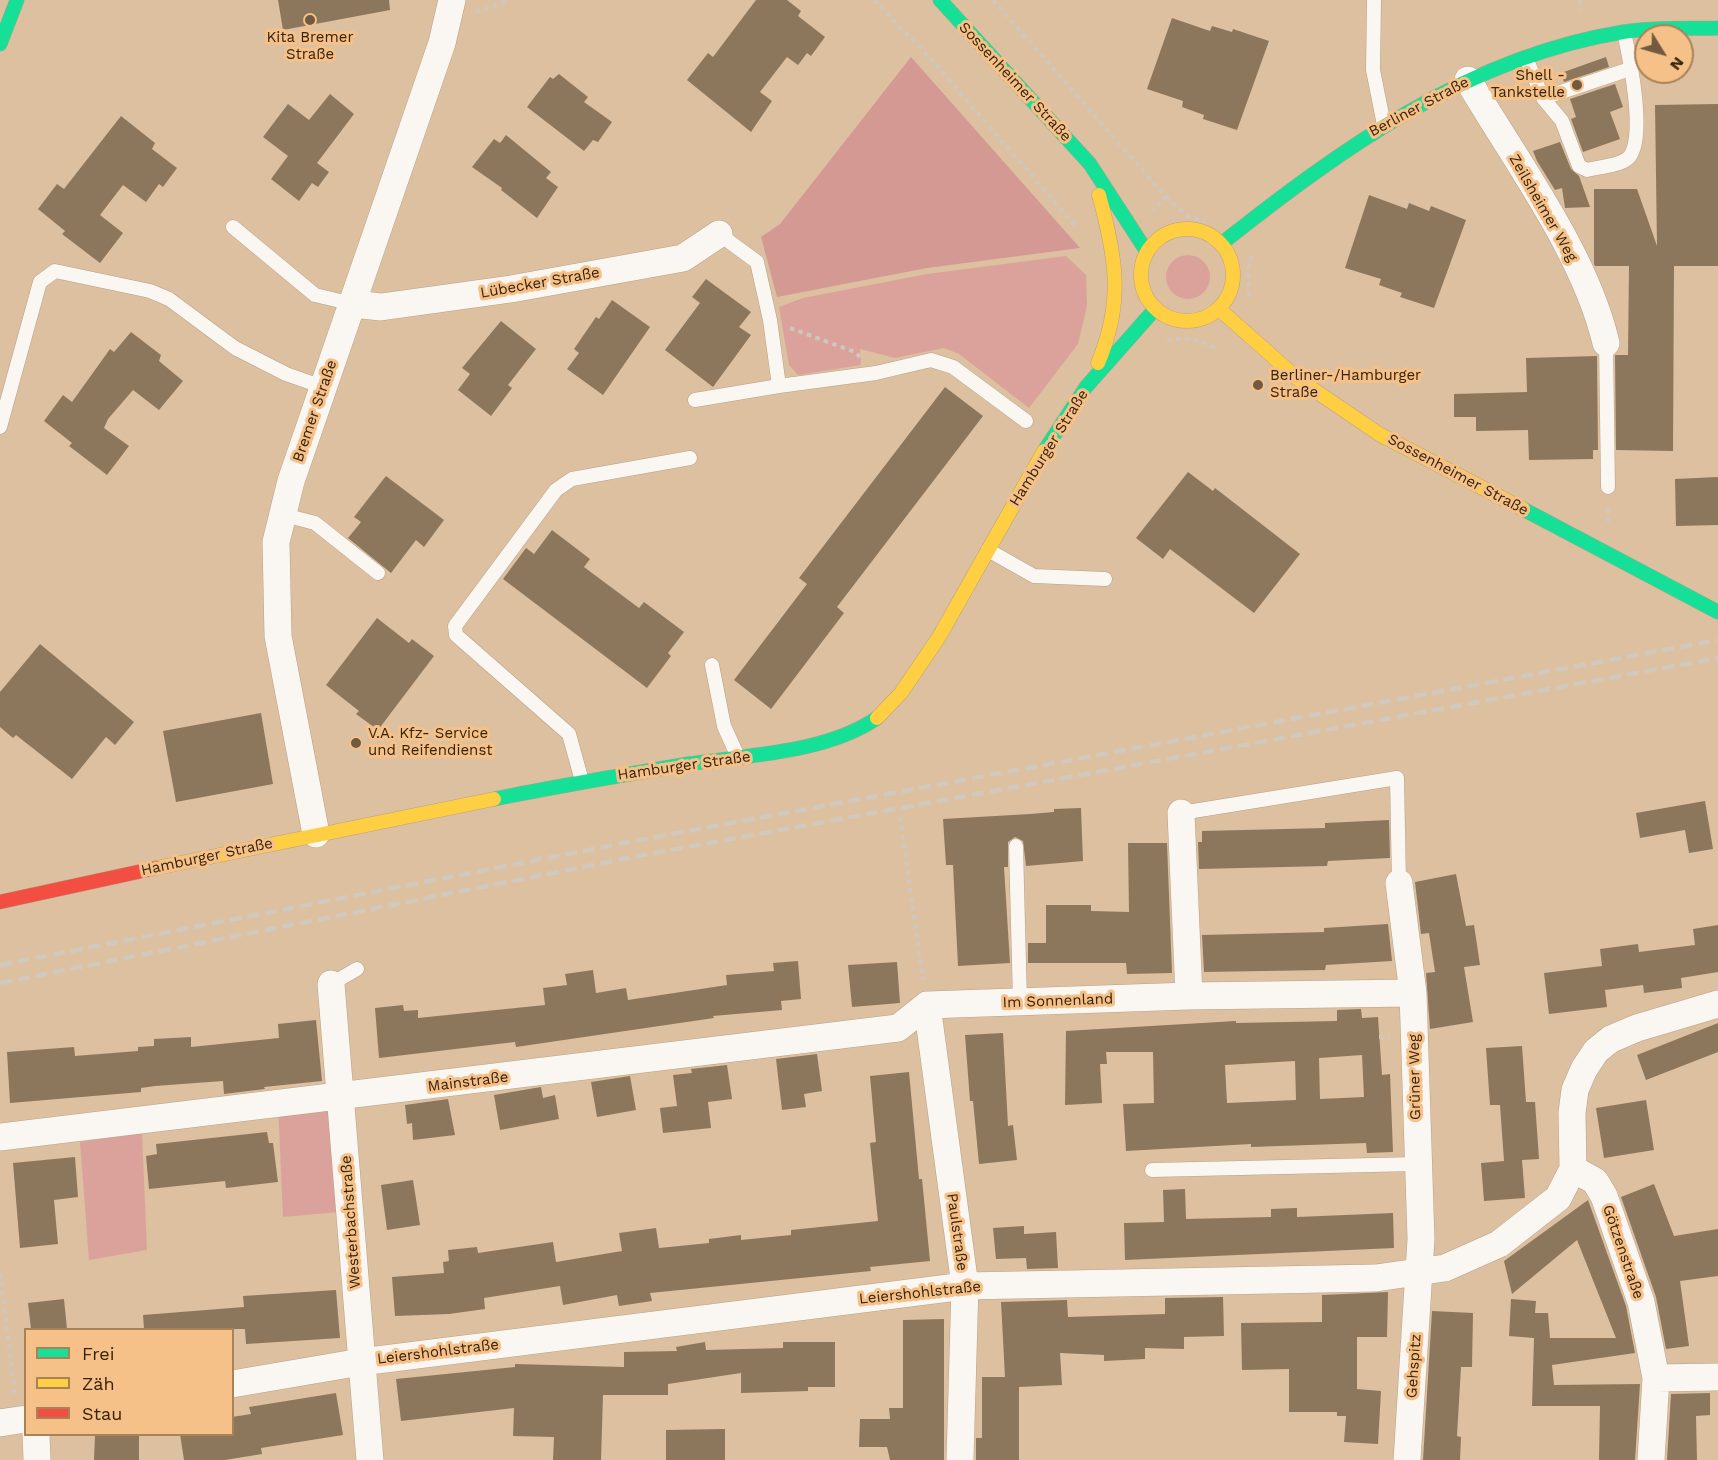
<!DOCTYPE html>
<html>
<head>
<meta charset="utf-8">
<style>
  body { margin:0 }
  #map { position:relative; width:1718px; height:1460px; overflow:hidden; background:#dcc0a0; font-family:"Work Sans",sans-serif }
  canvas { display:block }
  .legend { position:absolute; left:24px; top:1328px; width:210px; height:108px; box-sizing:border-box; background:#f5c188; border:2px solid #a98256; margin:0; padding:8px 10px; list-style:none; font-size:18px; color:#37230b }
  .legend li { display:flex; align-items:center; gap:12px; height:30px }
  .legend b { width:30px; border:2px solid #a98256 }
  .north { position:absolute; left:1634px; top:24px; width:60px; height:60px; box-sizing:border-box; background:#f5c188; border:2px solid #a98256; border-radius:50%; rotate:127deg; font-size:16px; font-weight:700; line-height:24px; text-align:center; color:#37230b }
  .north::after { content:''; display:block; margin:auto; width:21px; height:27px; background:#715a3f; clip-path:polygon(50% 0,100% 100%,50% 72%,0 100%) }
</style>
</head>
<body>
<div id="map">
<canvas width="1718" height="1460"></canvas>
<ul class="legend">
<li><b style="height:8px;background:#16e098"></b>Frei</li>
<li><b style="height:8px;background:#ffcf43"></b>Zäh</li>
<li><b style="height:8px;background:#f24e42"></b>Stau</li>
</ul>
<div class="north">N</div>
</div>
<script>
const g = document.querySelector('canvas').getContext('2d');
g.lineJoin = 'round';
function fillPath(path, color) { g.fillStyle = color; g.fill(path, 'evenodd'); }
function trace(path, color, width, dash) { g.strokeStyle = color; g.lineWidth = width; g.lineCap = dash ? 'butt' : 'round'; g.setLineDash(dash || []); g.stroke(path); }
function write(font, color, halo, rows, align = 'center') {
  g.font = font + ' "Work Sans",sans-serif'; g.lineWidth = 6; g.setLineDash([]); g.textBaseline = 'middle'; g.strokeStyle = halo; g.fillStyle = color; for (const [text, x, y, turn = 0] of rows) {
    g.save(); g.translate(x, y); g.rotate((+turn || 0) * Math.PI / 180); g.textAlign = isNaN(turn) ? turn : align; if (halo) g.strokeText(text, 0, 0); g.fillText(text, 0, 0); g.restore();
  }
}
fillPath(new Path2D(`
  M1166 277a22 22 0 1 1 44 0a22 22 0 1 1-44 0Z
  M1066 256 1086 275 1087 306 1078 344 1029 408 959 354 944 348 895 358 860 349 861 365 798 375 789 365 779 307 803 298 927 274Z
  M342 1097 350 1211 283 1217 278 1105Z
  M142 1133 147 1250 89 1260 80 1142Z`), '#dba29b');
fillPath(new Path2D(`
  M911 57 1080 248 927 268 777 297 761 237 780 224Z`), '#d49993');
fillPath(new Path2D(`
  M278 0H389L390 10 283 30Z
  M756 0H787L801 11 798 16 825 37 811 56 807 53 798 65 787 57 760 92 772 101 751 132 687 80 708 53 713 57Z
  M1172 18 1210 31 1212 26 1232 32 1233 29 1269 41 1237 130 1203 119 1204 115 1182 107 1183 101 1147 89Z
  M1606 57 1609 67 1564 82 1561 73Z
  M559 74 588 97 584 102 612 122 598 142 593 140 584 151 527 107 550 77 553 79Z
  M1615 84 1623 107 1610 112 1620 139 1583 152 1571 119 1576 117 1570 99Z
  M330 94 354 114 317 163 329 172 318 187 312 183 299 201 271 179 288 156 263 137 288 104 309 120Z
  M1718 104V266H1674L1673 451 1616 450 1615 355H1628L1629 266H1595L1594 264V189H1637L1657 246 1655 105Z
  M121 116 155 143 152 149 177 168 163 187 159 184 146 202 123 185 100 215 123 233 100 263 62 234 65 231 38 209 57 184 64 189Z
  M506 135 551 172 546 178 558 187 537 218 501 190 502 188 472 167 494 139 500 143Z
  M1560 142 1571 169 1579 176 1590 207 1565 208 1562 188 1555 190 1537 161 1533 151Z
  M1369 195 1407 209 1409 203 1429 211 1431 206 1466 220 1434 308 1400 297 1402 293 1379 285 1381 279 1345 268Z
  M706 279 751 312 739 327 751 335 713 387 665 350 700 303 692 297Z
  M612 300 650 327 603 395 567 369 579 353 574 349 596 317 599 319Z
  M501 321 536 349 508 385 512 388 491 416 458 390 470 374 462 368Z
  M131 332 161 355 159 361 183 381 159 410 133 390 108 419 104 428 129 446 107 475 69 446 72 443 44 421 63 395 72 402 110 349 114 352Z
  M1597 356 1598 450H1593V459L1529 460 1528 430 1476 431V417H1454V394L1527 392 1526 358Z
  M945 387 983 416 837 607 844 613 771 709 734 680 807 584 799 578Z
  M1188 472 1213 491 1215 488 1300 554 1254 613 1170 549 1163 559 1136 538Z
  M386 476 444 520 424 547 416 540 391 573 348 538 361 522 354 517Z
  M1718 477V525L1676 526 1675 479Z
  M552 530 590 559 584 567 639 608 644 602 684 632 668 653 671 656 647 688 503 579 526 548 534 554Z
  M377 618 409 643 412 639 434 656 378 730 356 714 359 711 326 685Z
  M40 644 134 722 115 745 106 737 72 779 16 735 13 738 0 727V692Z
  M261 713 273 784 176 802 163 731Z
  M1705 801 1713 849 1689 853 1685 830 1640 838 1636 813Z
  M1081 808 1083 861 1026 866 1023 841 1015 837 1008 842V867H1004L1010 963 958 966 953 865H946L943 819 1030 814 1054 812V809Z
  M1389 820 1390 858 1328 861 1327 866 1199 869 1198 842H1202V831L1325 828V823Z
  M1128 843H1167L1172 973 1127 974 1126 963H1028V943H1046V905H1091V911L1129 912Z
  M1456 874 1466 926 1474 925 1480 965 1464 967 1473 1022 1430 1029 1426 973 1435 972 1429 933 1421 934 1415 882Z
  M1388 924 1392 961 1326 965 1325 970 1204 972 1202 935 1324 932V928Z
  M1718 925V972L1681 978 1682 988 1644 993 1643 985 1605 990 1607 1007 1549 1014 1544 973 1602 966 1600 949 1638 944 1639 952 1695 945 1693 929Z
  M798 961 801 999 781 1001 782 1010 713 1016 714 1018 516 1047 515 1042 379 1058 375 1008 403 1005 404 1011 418 1010V1018L545 1005 543 988 567 985 565 974 593 970 596 993 626 988 628 1000 727 985 726 975 774 971 773 963Z
  M897 962 900 1003 852 1007 848 965Z
  M1361 1009 1362 1018 1378 1017 1382 1075 1390 1074 1393 1152 1367 1153 1366 1143 1251 1147V1144L1126 1151 1123 1104 1154 1103 1153 1052H1106L1107 1064H1100L1102 1103 1065 1105 1066 1031 1236 1021V1023L1337 1021V1010ZM1362 1055 1364 1097 1320 1099 1319 1058ZM1295 1061 1296 1100 1227 1103 1225 1065Z
  M316 1020 322 1081 264 1087 265 1089 224 1094 223 1081 155 1086 141 1088V1092L10 1103 7 1052 74 1047 75 1056 138 1051V1047L154 1046V1039L191 1037V1047L279 1038 278 1024Z
  M1718 1023V1052L1646 1080 1637 1055Z
  M1003 1033 1008 1126 1013 1125 1017 1160 979 1164 973 1101H970L965 1035Z
  M1522 1046 1526 1102H1535L1539 1159 1522 1160 1525 1198 1484 1201 1481 1163 1504 1161 1500 1105H1490L1486 1048Z
  M817 1054 822 1091 804 1094 806 1107 782 1110 776 1059Z
  M727 1065 732 1099 708 1102 711 1128 663 1133 660 1108 677 1106 673 1075 692 1073 691 1069Z
  M909 1072 919 1179H922L930 1261 870 1267 871 1271 650 1293 652 1301 619 1306 617 1295 563 1305 560 1286 484 1298 485 1309 449 1314 395 1316 392 1277 444 1273 443 1262 449 1261 448 1250 477 1247 478 1253 553 1242 556 1262 622 1251 619 1233 656 1228 659 1248 709 1243V1239L741 1235V1240L791 1235V1230L878 1221 870 1143 876 1142 870 1076Z
  M630 1076 636 1110 597 1117 591 1082Z
  M541 1087 543 1098 555 1095 559 1119 500 1130 494 1095Z
  M448 1099 455 1135 413 1140 412 1123 407 1124 405 1105Z
  M1646 1100 1654 1150 1604 1158 1596 1108Z
  M267 1132 269 1143H273L278 1182 226 1188 225 1181 149 1189 146 1156 157 1154 156 1144Z
  M75 1157 78 1197 54 1200 58 1244 20 1248 13 1163Z
  M413 1180 420 1225 387 1230 381 1185Z
  M1654 1184 1674 1236 1718 1229V1276L1680 1281 1689 1346 1666 1349 1656 1297 1621 1197Z
  M1185 1189 1186 1219 1271 1217V1209L1297 1208V1217L1393 1213 1394 1248 1125 1260 1124 1223 1164 1222 1163 1190Z
  M1588 1200 1626 1306 1635 1353 1552 1365 1554 1385 1640 1384 1635 1460H1599L1600 1406H1532L1534 1338 1509 1336 1511 1299 1536 1301 1535 1313H1548L1550 1338H1616L1577 1240 1512 1294 1504 1261Z
  M1024 1226V1234L1056 1232 1058 1268 1027 1269 1026 1258 996 1259 993 1228Z
  M336 1290 340 1338 246 1344 245 1329H144L143 1315 244 1307 243 1296Z
  M1388 1292 1387 1337H1357V1389L1381 1391 1378 1444 1344 1442 1346 1416H1337V1412H1289V1369L1242 1370 1241 1323 1322 1322V1295Z
  M1223 1297 1224 1336 1184 1337V1349L1145 1348V1359L1104 1361V1355L1060 1353 1062 1385 1019 1387V1460H976V1438H982V1377H1005L1001 1302 1067 1300 1068 1317 1165 1314V1298Z
  M64 1299 67 1329H31L28 1303Z
  M1432 1311 1473 1313 1472 1367H1461L1457 1436 1461 1437 1460 1460H1423Z
  M944 1319V1460H890L887 1447H859L860 1419H890L889 1408H903V1320Z
  M705 1342 706 1350 783 1348V1342H835V1387H808V1391L741 1393V1373L668 1384V1395H603L601 1460H553L554 1437 513 1436 514 1408 401 1421 396 1379 515 1367V1364L624 1367V1352L677 1351 676 1347Z
  M336 1393 343 1435 261 1448 262 1454 225 1460H184L180 1434H232V1417L251 1414 249 1407Z
  M1710 1393V1415L1696 1416 1697 1460H1667L1671 1394Z
  M725 1429V1460H666V1430Z
  M139 1435V1460H94L95 1436Z`), '#8d775c');
const lane = new Path2D(`
  M1374 0 1373 70 1384 125
  M1526 58 1543 98 1630 69
  M1543 98 1562 121 1579 166 1587 170C1599 167 1617 166 1627 159 1648 144 1629 55 1624 32
  M233 227 315 295 353 304
  M719 234 757 262 770 320 779 386 876 373 931 360 953 367 1026 421
  M1606 343 1608 487
  M695 400 779 386
  M0 427 40 282 55 271 150 291 169 299 235 348 286 374 323 387
  M280 514 315 523 378 573
  M988 550 1034 576 1105 579
  M712 665 724 726 738 757
  M582 781 569 734 456 635 455 626 556 490 572 479 690 458
  M1181 813 1397 778 1399 883
  M1016 846 1020 1002
  M331 984 357 969
  M1152 1170 1417 1164`);
const street = new Path2D(`
  M1468 80C1515 160 1585 253 1606 343
  M353 304 381 307 511 289 683 258 719 234
  M1181 813 1189 996
  M316 834 278 636 276 542 291 481 442 43 452 0
  M1399 883 1413 993 1421 1239 1407 1460
  M331 984 370 1460
  M927 1005 1189 996 1413 993
  M927 1005 965 1286 960 1460
  M0 1137 898 1028 927 1005
  M1573 1169 1595 1181 1604 1196 1641 1302 1656 1378 1651 1460
  M1656 1378 1718 1377
  M232 1384 361 1362 965 1286 1376 1278 1445 1268 1499 1244 1558 1198 1573 1169 1572 1113 1575 1090 1584 1069 1596 1051 1611 1039 1637 1028 1718 1004
  M0 1423 26 1419
  M36 1434 37 1460`);
const fast = new Path2D(`
  M940 0 1090 164 1147 252
  M0 44 17 0
  M1221 244C1341 149 1468 57 1623 32 1654 27 1686 29 1718 28
  M1044 451 1086 387 1155 309
  M1523 509 1718 612
  M494 799C558 786 623 775 688 764 748 755 826 753 877 718`);
const slow = new Path2D(`
  M1141 275a46 46 0 1 1 92 0a46 46 0 1 1-92 0Z
  M1219 309 1298 379 1379 434 1523 509
  M1098 363C1124 302 1116 257 1099 195
  M877 718 901 693 939 637 1044 451
  M156 868 494 799`);
const jam = new Path2D(`
  M0 902 156 868`);
trace(lane, '#b8a188', 15);
trace(street, '#b8a188', 28);
trace(fast, '#b8a188', 15);
trace(slow, '#b8a188', 15);
trace(jam, '#b8a188', 15);
trace(new Path2D(`
  M874 0 930 58 1077 228
  M993 0 1166 197 1153 210
  M1580 0 1581 11
  M476 12 510 0
  M1166 197 1187 216 1205 221
  M1249 296 1248 269 1252 256
  M790 328 855 352 860 357
  M1167 341C1184 336 1199 340 1215 348L1218 345
  M1608 522V505
  M900 817 923 980
  M1379 1037H1390
  M0 1273 15 1395`), '#cfc7bd', 4, [4.5, 4.5]);
trace(lane, '#faf6f1', 14);
trace(street, '#faf6f1', 27);
trace(fast, '#16e098', 14);
trace(slow, '#ffcf43', 14);
trace(jam, '#f24e42', 14);
trace(new Path2D(`
  M0 965 634 841 1718 640
  M0 983 633 857 1718 658`), '#d1c8be', 4.5, [12, 6]);
for (const [x, y, r, color] of [
  [310,20,6,"#715a3f"],
  [1577,85,6,"#715a3f"],
  [1258,385,6,"#715a3f"],
  [356,743,6,"#715a3f"]
]) { const dot = new Path2D(); dot.arc(x, y, r, 0, 2 * Math.PI); g.fillStyle = color; g.fill(dot); trace(dot, '#f5c188', 2); }
write('15px', '#37230b', '#f5c188', [
  ["Kita Bremer",310,38,"center"],
  ["Straße",310,55,"center"],
  ["Shell -",1565,76,"right"],
  ["Tankstelle",1565,93,"right"],
  ["Berliner-/Hamburger",1270,376],
  ["Straße",1270,393],
  ["V.A. Kfz- Service",368,734],
  ["und Reifendienst",368,751]
], 'left');
write('15px', '#37230b', '#f5c188', [
  ["Sossenheimer Straße",1015,82,47],
  ["Berliner Straße",1419,107,-28],
  ["Zeilsheimer Weg",1543,208,60],
  ["Lübecker Straße",540,283,-10],
  ["Bremer Straße",315,411,-71],
  ["Hamburger Straße",1049,448,-58],
  ["Sossenheimer Straße",1458,475,28],
  ["Hamburger Straße",684,766,-8],
  ["Hamburger Straße",207,857,-12],
  ["Im Sonnenland",1058,1001,-2],
  ["Grüner Weg",1415,1077,-91],
  ["Mainstraße",468,1082,-7],
  ["Westerbachstraße",351,1222,-94],
  ["Paulstraße",957,1232,82],
  ["Götzenstraße",1623,1252,71],
  ["Leiershohlstraße",920,1293,-6],
  ["Leiershohlstraße",438,1352,-7],
  ["Gehspitz",1414,1366,-86]
]);
</script>
</body>
</html>
